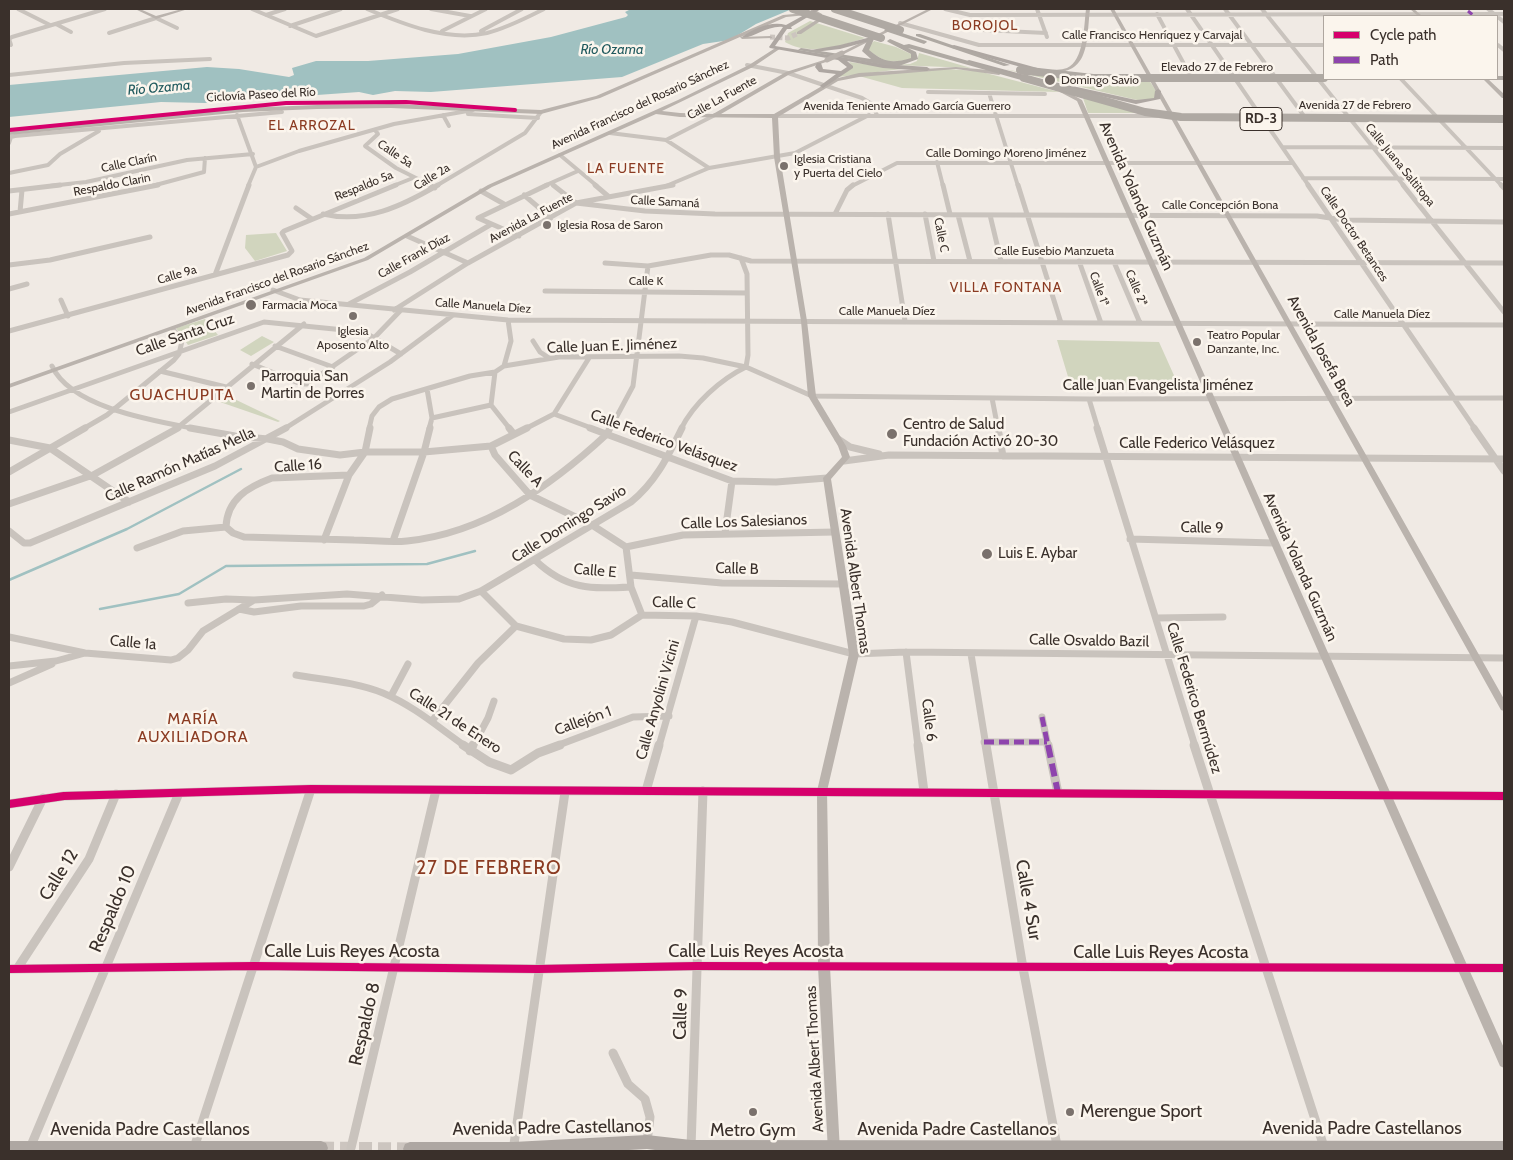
<!DOCTYPE html>
<html>
<head>
<meta charset="utf-8">
<style>
  body { margin:0 }
  #map { position:relative; width:1513px; height:1160px; overflow:hidden; background:#f0eae4; font-family:Cabin,sans-serif }
  canvas { display:block }
  .frame { position:absolute; inset:0; border:10px solid #3a302b; pointer-events:none }
  .legend { position:absolute; left:1323px; top:15px; width:175px; height:65px; box-sizing:border-box; background:#fbf5ed; border:1px solid #aea69f; margin:0; padding:6px 9px; list-style:none; font-size:15px; color:#3a302b }
  .legend li { display:flex; align-items:center; gap:10px; height:25px }
  .legend b { width:25px; border:1px solid #aea69f }
</style>
</head>
<body>
<div id="map">
<canvas width="1513" height="1160"></canvas>
<div class="frame"></div>
<ul class="legend">
<li><b style="height:6px;background:#d6006c"></b>Cycle path</li>
<li><b style="height:6px;background:#8e44ad"></b>Path</li>
</ul>
</div>
<script>
const g = document.querySelector('canvas').getContext('2d');
g.lineJoin = 'round';
function fillPath(path, color) { g.fillStyle = color; g.fill(path, 'evenodd'); }
function trace(path, color, width, dash) { g.strokeStyle = color; g.lineWidth = width; g.lineCap = dash ? 'butt' : 'round'; g.setLineDash(dash || []); g.stroke(path); }
function write(font, color, halo, rows, align = 'center') {
  g.font = font + ' Cabin,sans-serif'; g.lineWidth = 5; g.setLineDash([]); g.textBaseline = 'middle'; g.strokeStyle = halo; g.fillStyle = color; for (const [text, x, y, turn = 0] of rows) {
    g.save(); g.translate(x, y); g.rotate((+turn || 0) * Math.PI / 180); g.textAlign = isNaN(turn) ? turn : align; if (halo) g.strokeText(text, 0, 0); g.fillText(text, 0, 0); g.restore();
  }
}
fillPath(new Path2D(`
  M810 21 865 38C841 46 809 56 785 42L788 33Z
  M874 41 896 47 913 55 910 60 887 62 869 51V46Z
  M919 53 971 68 895 65 910 64 917 61Z
  M849 62 902 69 838 77 853 67Z
  M946 69 978 71 1059 92 902 88 859 76Z
  M1004 69 1026 73 1149 80 1156 91 1154 99 1137 100Z
  M1083 98 1143 113H1088Z
  M276 233 287 251 255 261 245 248 246 235Z
  M205 319 218 335 188 345 176 328Z
  M262 336 274 342 251 356 240 350Z
  M1057 340 1159 342 1181 391 1072 390Z
  M226 395 280 421 278 422 220 402Z`), '#d1d5be');
fillPath(new Path2D(`
  M631 9H792L756 24 730 40 703 44 622 77 431 92 395 91 373 95 359 92 205 103 161 102 9 117V85L207 67 239 69 289 77 294 75 292 68 316 61H368L458 54 551 37 626 17 628 15 625 12Z`), '#a0c1c1');
trace(new Path2D(`
  M9 580 127 529 241 469
  M100 609 179 594 226 566 427 564 475 551`), '#a0c1c1', 2.5);
trace(new Path2D(`
  M770 37 788 38 799 33`), '#ccc5bf', 5, [5, 2.5]);
trace(new Path2D(`
  M321 1148 410 1149`), '#ccc5bf', 13, [13, 6]);
trace(new Path2D(`
  M18 9 50 25
  M252 9 316 36 398 9
  M367 9C403 24 447 42 487 33 507 28 526 18 544 9
  M431 9 470 16
  M945 9 970 15 1504 14
  M1037 9 1047 37
  M1187 9 1309 186
  M1225 9 1304 116
  M1262 9 1404 186
  M1488 9 1504 22
  M1157 14 1191 77
  M266 15 285 9
  M900 23 979 45H1324
  M56 24 71 32
  M290 26 341 9
  M983 30 1046 33
  M442 31 486 9
  M481 31 522 9
  M109 33 156 18 177 28
  M11 45 9 39 12 37 105 9
  M1498 45 1504 50
  M747 65 788 73 862 98 872 104 877 115
  M9 75 124 63 210 59
  M1401 79 1502 186
  M928 92 1045 94
  M989 93 1018 186
  M468 114 538 118
  M237 115 256 167 248 186
  M443 115 449 126
  M775 116H1157
  M375 130 378 134 365 146 396 168 432 186
  M610 133 666 140 709 168
  M666 140 715 115
  M9 143 11 137 15 136 282 112
  M1283 147 1504 148
  M560 155 597 186
  M937 162 943 186
  M256 167 299 151 394 124 473 110
  M9 173 48 165 60 154 99 131
  M1303 178 1504 179
  M551 183 555 186
  M50 186 86 182 187 160 253 154
  M152 186 204 172 205 158
  M393 186 413 178
  M436 186 525 133 541 112
  M544 186 578 171
  M666 186 709 168 795 153 869 115
  M852 186 897 163H1293`), '#c9c3bd', 4);
trace(new Path2D(`
  M429 185 435 188
  M553 185 576 203 645 211 715 214 1317 216 1343 220 1504 222
  M595 185 608 196
  M943 185 950 214
  M1018 185 1061 323
  M1308 185 1475 429
  M1403 185 1504 312
  M1501 185 1504 188
  M9 191 60 185
  M481 191 504 204
  M524 195 551 218
  M296 208 312 219
  M20 212 22 190
  M9 214 158 185
  M323 214C365 224 402 206 438 185
  M835 214 847 190 853 185
  M888 214 905 321
  M925 214 934 261
  M958 215 970 261
  M990 215 1001 261
  M407 236 468 263
  M519 236 478 218 547 185
  M1079 261 1101 323
  M1114 262 1140 323
  M605 263 648 266 711 255H729L751 261 1504 263
  M9 265 50 260 150 237
  M215 275 249 185
  M9 289 27 284
  M273 290 300 300 508 320 1504 325
  M545 291 747 293
  M61 300 68 316
  M349 304 410 272 490 225
  M394 310 468 263 576 203 673 185
  M9 331 288 255 292 251 282 233 284 231 396 185
  M533 341 540 352 549 358
  M275 346 333 367
  M252 364 301 384H307L374 338 401 310
  M52 366C71 408 155 421 197 429
  M504 366 511 341 508 320
  M160 371 226 387
  M495 372 491 405 510 429
  M427 389 432 418 429 429
  M992 398 998 429
  M1089 399 1098 429
  M9 412 264 322 364 332 401 354
  M554 414 594 429
  M432 418 491 405
  M83 429 107 415 174 360 179 354 182 341 173 329
  M176 429 304 324
  M284 429 390 362 453 315
  M369 429 372 416 379 407 392 399 470 376 495 372 504 366 559 357 679 356 703 358 746 367 812 396 1089 399 1504 398
  M525 429 554 414 589 358
  M610 429 633 386 648 266
  M681 429C693 404 721 379 746 367L748 355 747 274 741 258`), '#c9c3bd', 5);
trace(new Path2D(`
  M190 428 235 436 268 439 283 442 298 449 340 455 365 452H424L491 446 527 428
  M509 428 513 433
  M590 428 732 481 776 482 827 478
  M998 428 1003 456
  M1097 428 1195 746
  M1474 428 1504 471
  M838 439 850 447 879 454
  M9 440 50 448 129 502
  M491 446 495 455 530 495 592 525 626 547
  M844 461 889 455 1504 459
  M9 472 85 428
  M349 475 272 478C248 487 227 499 226 527L233 533 244 537C281 538 317 539 354 540 371 540 390 543 407 541 485 533 551 486 607 434L610 428
  M9 504 93 475 178 428
  M9 531 24 543H30L215 466 286 428
  M725 533 732 481
  M1130 539 1274 543
  M324 540 349 475 365 452 370 428
  M393 541 424 452 430 428
  M626 547 683 535 835 532
  M626 547 631 587 642 615
  M137 548 183 531 226 527
  M535 560C566 590 591 589 631 587
  M631 575 722 583 843 584
  M481 591 516 626 564 639 591 640 611 635 642 615 696 616 732 622 854 654 906 652 1504 658
  M188 603 226 599 254 600
  M239 609 254 612 301 606H364L371 604 382 595
  M1156 618 1223 617
  M9 637 85 653 171 660 178 658 188 650 203 631 254 600 347 594 422 600 459 599 481 591 631 502C656 482 668 456 682 428
  M906 652 918 746
  M971 654 986 746
  M9 666 56 661 85 653
  M296 675C325 680 356 682 383 693 414 706 438 727 465 746
  M9 683 52 664
  M391 696 408 664
  M1042 717 1048 746
  M432 721 478 663 516 626
  M984 742H1047
  M473 746 488 718 494 701
  M556 746 633 717 669 716
  M659 746 696 616`), '#c9c3bd', 7);
trace(new Path2D(`
  M463 745 489 762 511 770 538 753 560 745
  M918 745 924 792
  M986 745 1023 968 1058 1151
  M1048 745 1058 793
  M1194 745 1324 1147
  M470 751 473 745
  M646 791 659 745
  M9 804 64 796 311 789 1504 796
  M9 867 43 798
  M9 969 254 966 538 969 697 966 1504 968
  M17 969 89 859 116 794
  M613 1053 628 1084 645 1099 650 1117 647 1142
  M691 1147 703 791
  M30 1148 179 793
  M351 1148 436 790
  M193 1151 311 789
  M513 1151 565 792`), '#c9c3bd', 9);
fillPath(new Path2D(`
  M135 9H140L156 16 182 9H188L156 19Z
  M928 9H933L844 54 840 53Z
  M1086 9H1090C1086 42 1091 77 1045 72V71L1047 70C1053 70 1061 70 1067 68 1084 61 1084 25 1086 9Z
  M1110 9H1114L1504 699V711L1501 710Z
  M1410 9H1414L1422 16H1418Z
  M811 10H815L822 14V20L801 34H797V32L818 19V16L811 12Z
  M805 13H807V15L786 17 741 37 770 36 772 37V38L742 39 740 37 600 98 541 114 391 108 317 109 243 112 9 135V131L243 108 317 105 391 104 541 110 596 96 783 15Z
  M777 47 781 48 753 67 662 111 680 113 713 114 786 72 827 59H829V61L790 74 721 114H774L834 79 859 73 956 67 999 71 1002 73 999 75 956 69 859 77 838 81 778 117 780 157 807 321 816 396 846 446 850 457 831 479 859 654 827 791 830 967 840 1151H828L818 967 817 791 849 654 823 478 842 457 838 446 808 396 801 321 774 157 772 118 680 117 656 114 492 187 368 260 9 388V384L364 258 488 185 678 100 749 65Z
  M1483 79H1488L1504 94V98H1502Z
  M1060 90H1064L1082 100 1504 1048V1068L1500 1066 1077 101 1060 92Z`), '#bab3ad');
fillPath(new Path2D(`
  M815 9H821L791 27 792 29H787L775 46 883 64 927 67 930 69 927 71 883 68 847 61 853 66V68L823 88 820 86 821 85 836 74 819 72 815 67 817 63H821L823 69 841 71 847 67 838 60 770 48 769 47 783 27C767 25 751 40 742 37 755 28 771 21 786 25Z
  M871 37 873 38V40L840 49 814 52 811 50 840 45Z
  M954 45 1041 69 1042 70 1039 72 952 48V46Z
  M969 60 1036 78 1136 100 1154 98 1155 91 1158 89 1161 91 1160 99 1136 104 1034 81 967 63V61Z
  M647 1135 691 1140 1504 1141V1151H663L647 1149 611 1151H404L403 1149 405 1144 410 1142H513Z
  M9 1141H321L326 1143 328 1148 327 1151H9Z`), '#aea7a2');
fillPath(new Path2D(`
  M887 28 926 41 927 42 924 44 885 31 884 30Z
  M916 34H920L1010 65 1004 66 916 36Z
  M871 37 874 39 869 50C884 62 891 64 911 58V54L888 42 887 41 890 39 904 45 909 44 1028 78 1021 80 908 48 916 52 918 59 899 66 885 65 798 50 801 48 871 59 862 51 868 39Z
  M1497 76H1504V80H1494Z`), '#afa9a3');
trace(new Path2D(`
  M827 60 842 53`), '#bab3ad', 5);
trace(new Path2D(`
  M793 9 881 38
  M835 9 900 30
  M1020 70 1093 78H1324
  M1024 78 1145 112 1181 117 1504 119`), '#afa9a3', 8);
trace(new Path2D(`
  M1468 11 1474 16`), '#8e44ad', 3, [5.5, 3]);
trace(new Path2D(`
  M1042 717 1048 746
  M984 742H1047`), '#8e44ad', 5, [10, 5]);
trace(new Path2D(`
  M1048 745 1058 793`), '#8e44ad', 6, [13, 6]);
trace(new Path2D(`
  M9 130 286 103 406 102 515 110`), '#d6006c', 4);
trace(new Path2D(`
  M9 804 64 796 311 789 1504 796
  M9 969 254 966 538 969 697 966 1504 968`), '#d6006c', 8);
for (const [x, y, r, color] of [
  [1050,80,6,"#7a716c"],
  [784,166,5,"#7a716c"],
  [547,225,5,"#7a716c"],
  [251,305,6,"#7a716c"],
  [353,316,5,"#7a716c"],
  [1197,342,5,"#7a716c"],
  [251,386,5,"#7a716c"],
  [892,434,6,"#7a716c"],
  [987,554,6,"#7a716c"],
  [753,1112,5,"#7a716c"],
  [1070,1112,5,"#7a716c"]
]) { const dot = new Path2D(); dot.arc(x, y, r, 0, 2 * Math.PI); g.fillStyle = color; g.fill(dot); trace(dot, '#fbf5ed', 2); }
write('12px', '#3a302b', '#fbf5ed', [
  ["Calle Francisco Henríquez y Carvajal",1152,35],
  ["Elevado 27 de Febrero",1217,67],
  ["Ciclovía Paseo del Río",261,95,-3],
  ["Calle La Fuente",722,98,-29],
  ["Avenida Francisco del Rosario Sánchez",640,105,-25],
  ["Avenida 27 de Febrero",1355,105],
  ["Avenida Teniente Amado García Guerrero",907,106],
  ["Calle Domingo Moreno Jiménez",1006,153],
  ["Calle 5a",395,154,34],
  ["Calle Clarín",129,163,-12],
  ["Calle Juana Saltitopa",1400,165,51],
  ["Calle 2a",432,177,-31],
  ["Respaldo Clarin",112,185,-11],
  ["Respaldo 5a",364,186,-22],
  ["Calle Samaná",665,202,3],
  ["Calle Concepción Bona",1220,205],
  ["Avenida La Fuente",531,218,-28],
  ["Calle Doctor Betances",1354,234,56],
  ["Calle C",941,235,79],
  ["Calle Eusebio Manzueta",1054,251],
  ["Calle Frank Díaz",414,256,-29],
  ["Calle 9a",177,275,-16],
  ["Avenida Francisco del Rosario Sánchez",277,279,-20],
  ["Calle K",646,281],
  ["Calle 2ª",1136,288,67],
  ["Calle 1ª",1099,289,70],
  ["Calle Manuela Díez",483,306,4],
  ["Calle Manuela Díez",887,311],
  ["Calle Manuela Díez",1382,314]
]);
write('12px', '#3a302b', '#fbf5ed', [
  ["Domingo Savio",1061,80],
  ["Iglesia Cristiana",794,159],
  ["y Puerta del Cielo",794,173],
  ["Iglesia Rosa de Saron",557,225],
  ["Farmacia Moca",262,305],
  ["Iglesia",353,331,"center"],
  ["Aposento Alto",353,345,"center"],
  ["Teatro Popular",1207,335],
  ["Danzante, Inc.",1207,349]
], 'left');
g.letterSpacing = '1px';
write('14px', '#8b3b22', '#fbf5ed', [
  ["BOROJOL",985,26],
  ["EL ARROZAL",312,126],
  ["LA FUENTE",626,169],
  ["VILLA FONTANA",1006,288]
]);
g.letterSpacing = '0px';
write('italic 14px', '#1f595d', '#fbf5ed', [
  ["Río Ozama",612,50],
  ["Río Ozama",159,88,-5]
]);
for (const [x, y, w] of [
  [1261,119,42]
]) { const box = new Path2D(); box.roundRect(x - w / 2, y - 11.5, w, 23, 4); g.fillStyle = '#fbf5ed'; g.fill(box); trace(box, '#3a302b', 1); }
write('bold 14px', '#3a302b', null, [
  ["RD-3",1261,119]
]);
write('15px', '#3a302b', '#fbf5ed', [
  ["Avenida Yolanda Guzmán",1136,196,66],
  ["Calle Santa Cruz",185,335,-19],
  ["Calle Juan E. Jiménez",612,346,-2],
  ["Avenida Josefa Brea",1321,351,61],
  ["Calle Juan Evangelista Jiménez",1158,386],
  ["Calle Federico Velásquez",664,441,20],
  ["Calle Federico Velásquez",1197,444],
  ["Calle Ramón Matías Mella",180,465,-24],
  ["Calle 16",298,466,-4],
  ["Calle A",525,469,46],
  ["Calle Los Salesianos",744,522,-2],
  ["Calle Domingo Savio",569,524,-32],
  ["Calle 9",1202,528,1],
  ["Avenida Yolanda Guzmán",1300,567,66],
  ["Calle B",737,569,2],
  ["Calle E",595,571,5],
  ["Avenida Albert Thomas",855,581,82],
  ["Calle C",674,603,2],
  ["Calle Osvaldo Bazil",1089,641,1],
  ["Calle 1a",133,643,5],
  ["Calle Federico Bermúdez",1194,698,73],
  ["Calle Anyolini Vicini",658,700,-74],
  ["Calle 6",929,720,83],
  ["Calle 21 de Enero",455,721,33],
  ["Callejón 1",583,721,-20],
  ["Avenida Albert Thomas",815,1059,-93]
]);
write('15px', '#3a302b', '#fbf5ed', [
  ["Parroquia San",261,377],
  ["Martin de Porres",261,394],
  ["Centro de Salud",903,425],
  ["Fundación Activó 20-30",903,442],
  ["Luis E. Aybar",998,554]
], 'left');
g.letterSpacing = '1px';
write('16px', '#8b3b22', '#fbf5ed', [
  ["GUACHUPITA",182,395],
  ["MARÍA",193,719],
  ["AUXILIADORA",193,737]
]);
g.letterSpacing = '0px';
write('18px', '#3a302b', '#fbf5ed', [
  ["Calle 12",59,875,-58],
  ["Calle 4 Sur",1028,900,80],
  ["Respaldo 10",113,909,-67],
  ["Calle Luis Reyes Acosta",352,952],
  ["Calle Luis Reyes Acosta",756,952],
  ["Calle Luis Reyes Acosta",1161,953],
  ["Calle 9",681,1014,-88],
  ["Respaldo 8",365,1024,-77],
  ["Avenida Padre Castellanos",552,1128,-1],
  ["Avenida Padre Castellanos",1362,1129],
  ["Avenida Padre Castellanos",150,1130],
  ["Avenida Padre Castellanos",957,1130]
]);
write('18px', '#3a302b', '#fbf5ed', [
  ["Merengue Sport",1080,1112],
  ["Metro Gym",753,1131,"center"]
], 'left');
g.letterSpacing = '1px';
write('19px', '#8b3b22', '#fbf5ed', [
  ["27 DE FEBRERO",489,868]
]);
g.letterSpacing = '0px';
</script>
</body>
</html>
